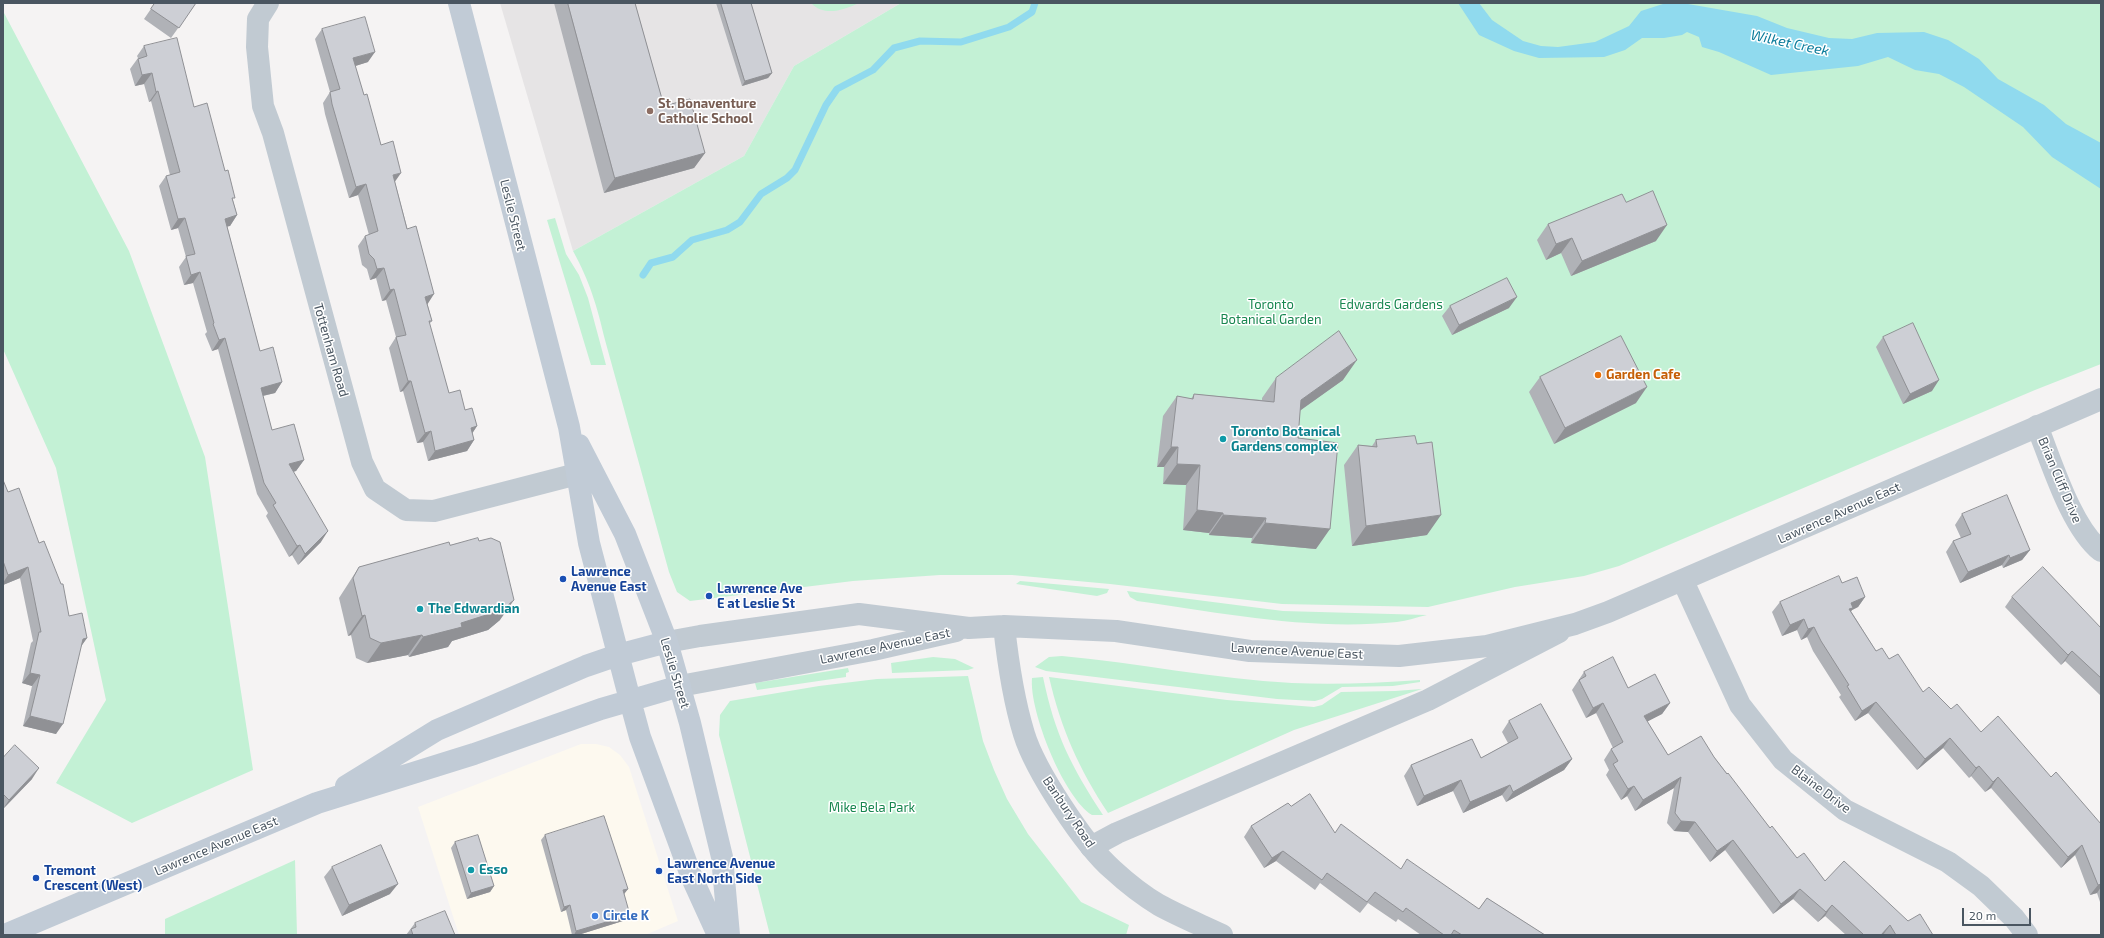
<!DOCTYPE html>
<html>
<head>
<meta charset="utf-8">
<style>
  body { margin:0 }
  #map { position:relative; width:2104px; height:938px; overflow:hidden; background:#f5f3f3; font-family:"Exo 2",sans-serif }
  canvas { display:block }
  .frame { position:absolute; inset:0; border:4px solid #4a5661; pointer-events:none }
  .scale { position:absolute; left:1962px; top:908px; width:69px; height:18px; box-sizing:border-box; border:2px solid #4a5661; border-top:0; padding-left:5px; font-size:12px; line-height:14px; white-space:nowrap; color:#4a5661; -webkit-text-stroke:3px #fff; paint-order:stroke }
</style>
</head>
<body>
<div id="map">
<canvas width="2104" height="938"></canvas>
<div class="frame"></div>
<div class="scale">20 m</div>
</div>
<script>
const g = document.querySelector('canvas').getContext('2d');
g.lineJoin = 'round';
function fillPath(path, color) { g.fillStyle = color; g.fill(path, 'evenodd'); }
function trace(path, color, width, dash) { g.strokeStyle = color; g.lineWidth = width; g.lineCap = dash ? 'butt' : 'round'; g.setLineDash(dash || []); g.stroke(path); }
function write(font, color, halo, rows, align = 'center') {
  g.font = font + ' "Exo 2",sans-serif'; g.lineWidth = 3; g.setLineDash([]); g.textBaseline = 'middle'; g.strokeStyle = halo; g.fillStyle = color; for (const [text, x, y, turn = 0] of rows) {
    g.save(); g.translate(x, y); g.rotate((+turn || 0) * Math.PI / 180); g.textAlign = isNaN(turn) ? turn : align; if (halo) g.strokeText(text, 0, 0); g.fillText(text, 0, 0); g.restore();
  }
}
fillPath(new Path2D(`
  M581 744H596L609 747 620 755 629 767 678 921 645 935H459L418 807Z`), '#fdf9ef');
fillPath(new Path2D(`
  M500 3H901L794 66 744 156 573 251Z`), '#e6e4e5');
fillPath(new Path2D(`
  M811 3H859C844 10 824 17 811 3Z
  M901 3H2101V364L2035 390 1619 566 1584 576 1515 587 1428 607 1282 604 1110 584 1012 575H940L853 581 690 601 677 592 669 572 605 340C597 306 590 282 573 251L744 156 794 66Z
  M3 11 129 251 205 457 253 770 132 823 56 783 106 700 56 468 3 349Z
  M555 218 566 254 579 275 588 298 606 365H591L547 220Z
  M1020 581 1109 589 1107 593 1097 596 1016 584Z
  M1127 591 1283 611 1427 615C1417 617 1407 621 1397 622 1311 631 1222 613 1137 601L1130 597Z
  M1062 656C1138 663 1215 679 1292 683 1334 685 1377 683 1420 680V682L1393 686 1342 687 1322 699 1315 701 1277 699 1046 671 1035 667 1049 657Z
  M933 657 955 659 974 668 968 670 892 673 891 663Z
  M848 668 849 672 846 673V677L757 690 755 683Z
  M968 676 983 741 994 770 1007 799 1028 834 1081 902 1129 925 1126 935H770L719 735 720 715 730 701 819 686 877 679Z
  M1043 677C1055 735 1071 766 1103 815H1092C1064 798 1029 711 1032 678Z
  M1049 677 1227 700 1314 707 1322 705 1341 692 1395 691 1422 689 1294 730 1108 813C1079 769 1061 729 1049 677Z
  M295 860 297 935H165V919Z`), '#c3f1d5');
fillPath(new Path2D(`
  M1458 3H1479L1492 20 1523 41 1541 46 1558 47 1595 42 1629 26 1641 11 1666 3 1688 4 1757 16 1787 28 1829 38 1852 39 1877 33 1924 32 1948 40 1979 59 1998 79 2044 105 2066 124 2101 143V189L2052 157 2023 127 1964 87 1939 74 1915 70 1888 57 1858 66 1771 75 1719 52 1702 47 1699 37 1687 32 1682 35 1664 38H1642L1625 50 1604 57 1539 58 1514 51 1479 35Z`), '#90daee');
trace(new Path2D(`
  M643 275 651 263 673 257 692 240 727 230 740 222 761 194 787 178 795 170 826 105 837 89 873 70 894 48 920 41 961 42 1009 27 1032 12 1035 3`), '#90daee', 7);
trace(new Path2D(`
  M268 3 258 19 257 47 263 106 273 133 362 462 375 489 406 510 434 511 577 474
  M2037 426C2052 463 2071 527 2101 551
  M1683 581 1740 705 1783 760 1845 810 1948 862 1981 886 2014 918 2027 935
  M1091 847 1117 833 1428 700 1559 632`), '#c1cad2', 22);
trace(new Path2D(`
  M1004 626C1008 663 1013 698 1024 734 1035 770 1084 845 1113 870 1126 882 1144 896 1159 905 1179 916 1201 925 1222 935
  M667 642 700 636 859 614 969 628 1004 626 1116 631 1250 651 1399 656 1487 646 1575 624 1608 612 2101 399
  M680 686 873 650 956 631`), '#c1cad2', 22);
trace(new Path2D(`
  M459 3 569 427 589 543 630 700 640 737 692 878 718 935
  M579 445 625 534 667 642 690 723 722 857 729 935
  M346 786 437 730 586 666 618 655 667 642
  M5 935 317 803 474 754 601 709 680 686`), '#c1cbd6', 22);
fillPath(new Path2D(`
  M155 3H196L171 38 144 19Z
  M554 3H635L664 106 705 153 694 168 604 193Z
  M716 3H751L772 73 768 78 742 86Z
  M322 29 368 62 355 66 364 95 381 145 395 182 432 321 429 324 449 393 465 410 477 426 472 433 474 440 467 451 428 461 423 442 417 443 403 391 400 392 389 348 396 337 386 300 382 301 376 278 370 280 367 269 362 265 358 246 365 236 369 235 358 195 349 198 325 114 323 103 330 92 315 39Z
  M144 46 194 107 225 171 237 215 230 226H227L260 351 282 382 275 393 263 396 272 430 304 460 296 471 293 472 321 542 298 565 292 555 289 557 266 516 268 513 257 494 218 349 212 351 205 334 207 332 193 283 184 285 179 267 186 257 178 228 171 230 159 186 166 176 170 175 151 101 149 102 144 84 135 86 130 69 138 58 137 56Z
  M1626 202 1656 241 1571 276 1561 253 1546 260 1537 240 1548 224Z
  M1450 306 1509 308 1452 335 1442 316Z
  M1883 337 1932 391 1903 404 1876 347Z
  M1540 377 1636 403 1554 444 1529 392Z
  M1276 378 1343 380 1300 410 1298 438 1316 549 1251 543 1252 538 1209 535V533L1183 530 1186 485 1163 484 1164 467H1157L1163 416 1177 396 1191 399 1194 394 1262 400V398Z
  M1376 440 1417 444 1427 535 1352 546 1344 465 1358 445 1372 446Z
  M3 480 8 492 39 543 69 616 87 638 81 646 56 734 23 726 32 686 22 683 31 643 33 641 20 578 3 585Z
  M1962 514 2030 550 2022 560 2003 568 2002 565 1960 583 1946 552 1953 541 1961 538 1955 525Z
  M450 545 500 620 488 630 452 641 448 647 409 657 408 655 367 663 356 658 351 635 348 636 339 598 359 567Z
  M1842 583 1865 597 1858 607 1852 610 1851 611 1876 651 1889 659 1923 692 1951 709 1981 732 2051 777 2101 824V905L2097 893 2090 895 2075 855 2061 868 1991 788 1985 792 1971 776 1969 778 1943 748 1917 770 1868 713 1855 721 1839 697 1841 695 1813 651 1807 637 1801 640 1797 630 1782 636 1772 612 1780 602Z
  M2012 597 2101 628V696L2065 661 2061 665 2005 607Z
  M1584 672 1670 703 1662 714 1647 721 1668 755 1714 757 1770 828 1797 858 1825 881 1908 921 1933 935H1846L1825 916 1818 922 1793 899 1773 914 1725 850 1710 862 1688 832 1674 831 1667 823 1674 788 1635 811 1627 796 1621 800 1606 775 1609 770 1604 760 1611 749 1613 748 1596 713 1586 718 1572 690Z
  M1509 721 1572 759 1564 770 1506 802 1502 795 1463 813 1453 791 1417 806 1404 776 1411 765 1481 758 1508 743 1502 732Z
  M3 758 32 779 3 809Z
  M1291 806 1335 833 1401 869 1479 909 1487 898 1545 935H1421L1398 919 1396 922 1368 903 1360 913 1320 883 1315 890 1276 861 1264 868 1244 837 1251 826Z
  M545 835 628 889 624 894 626 920 578 935H572L566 910 561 912 541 840Z
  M455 842 494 886 490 892 467 899 451 848Z
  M332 867 390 894 342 916 324 877Z
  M415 923 455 935H406Z`), '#b0b2b7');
fillPath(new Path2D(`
  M375 52 368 62 346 69 353 58Z
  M152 73 144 84 135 86 142 75Z
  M772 73 768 78 742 86 745 81Z
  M158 91 151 101 149 102 156 92Z
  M705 153 694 168 604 193 615 178Z
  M401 173 394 183 393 175Z
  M366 184 358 195 349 198 356 187Z
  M237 215 230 226 218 229 225 219Z
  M185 218 178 228 171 230 178 219Z
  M1667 225 1656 241 1571 276 1582 261Z
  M1572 238 1561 253 1546 260 1556 244Z
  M384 268 376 278 370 280 377 269Z
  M200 272 193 283 184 285 191 275Z
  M394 289 386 300 382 301 390 290Z
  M434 294 427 305 425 297Z
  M1517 297 1509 308 1452 335 1459 325Z
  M225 338 218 349 212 351 219 340Z
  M1357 360 1343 380 1287 420 1301 400Z
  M1939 380 1932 391 1903 404 1910 394Z
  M408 381H411L403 391 400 392Z
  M282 382 275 393 253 398 261 388Z
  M1647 387 1636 403 1554 444 1565 428Z
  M477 426 470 437 471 428Z
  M431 431 423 442 417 443 425 433Z
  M474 440 467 451 428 461 435 451Z
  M1171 447H1178L1164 467H1157Z
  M304 460 296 471 281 475 289 464Z
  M1177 464 1200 465 1186 485 1163 484Z
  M1197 510 1223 513 1209 533 1183 530Z
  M1223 515 1266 518 1252 538 1209 535Z
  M1441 515 1427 535 1352 546 1366 526Z
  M1265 523 1330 529 1316 549 1251 543Z
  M328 531 321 542 298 565 305 554Z
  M300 545 292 555 289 557 297 546Z
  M2030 550 2022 560 2003 568 2010 558Z
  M2009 555 2002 565 1960 583 1968 572Z
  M28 567 20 578 3 585V583L8 575Z
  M1865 597 1858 607 1852 610 1846 618 1851 603Z
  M514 600 500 620 488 630 452 641 448 647 409 657 423 637 461 623Z
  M365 615 351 635 348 636 362 616Z
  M1804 619 1797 630 1782 636 1790 625Z
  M1814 627 1807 637 1801 640 1808 629Z
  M422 635 408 655 367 663 381 643Z
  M87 638 80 648 83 639Z
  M2072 651 2065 661 2061 665 2068 655Z
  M30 673 40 675 32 686 22 683Z
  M1876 702 1868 713 1855 721 1862 711Z
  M1603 703 1596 713 1586 718 1593 708Z
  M1670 703 1662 714 1637 727 1644 716Z
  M30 716 63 724 56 734 23 726Z
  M1950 738 1943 748 1917 770 1925 759Z
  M1572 759 1564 770 1506 802 1513 792Z
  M1979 766 1971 776 1969 778 1976 768Z
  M39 768 32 779 3 809 9 800Z
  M1681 777 1674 788 1635 811 1643 800Z
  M1998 777 1991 788 1985 792 1993 782Z
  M1461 780 1453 791 1417 806 1424 796Z
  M1510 785 1502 795 1463 813 1470 802Z
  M1634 786 1627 796 1621 800 1628 789Z
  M1681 821 1695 822 1688 832 1674 831Z
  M1733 840 1725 850 1710 862 1717 851Z
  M2082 845 2075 855 2061 868 2068 857Z
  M1283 851 1276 861 1264 868 1272 858Z
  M398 884 390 894 342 916 349 905Z
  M2101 884V887L2097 893 2090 895 2098 885Z
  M494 886 490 892 467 899 471 893Z
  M628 889 624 894 623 890Z
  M1800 889 1793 899 1773 914 1781 904Z
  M570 905 566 910 561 912 564 907Z
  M1832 905 1825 916 1818 922 1826 912Z
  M630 915 626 920 578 935H574L576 931Z
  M1890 925 1883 935H1881Z`), '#909195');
const building = new Path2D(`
  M155 3H196L179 28 151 9Z
  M568 3H635L664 106 690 99 705 153 615 178Z
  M721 3H751L772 73 745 81Z
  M365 17 375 52 353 58 364 95 367 94 381 145 393 141 401 173 393 175 407 229 416 226 434 294 425 297 432 321H429L449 393 460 390 465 410 472 408 477 426 471 428 474 440 435 451 431 431 425 433 411 381H408L396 337 406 335 394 289 390 290 384 268 377 269 374 259 369 254 365 236 378 231 366 184 356 187 332 104 330 92 340 89 322 29Z
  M177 38 194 107 207 103 225 171 228 170 235 198H232L237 215 225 219 260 351 273 347 282 382 261 388 272 430 294 424 304 460 289 464 328 531 305 554 300 545 297 546 273 505 276 503 264 483 225 338 219 340 213 324 214 323 200 272 191 275 186 256 195 254 185 218 178 219 166 176 180 172 158 91 156 92 152 73 142 75 138 59 147 56 144 46Z
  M1653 191 1667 225 1582 261 1572 238 1556 244 1548 224 1622 194 1626 202Z
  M1507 278 1517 297 1459 325 1450 306Z
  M1913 323 1939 380 1910 394 1883 337Z
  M1339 331 1357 360 1301 400 1298 438 1338 443 1330 529 1265 523 1266 518 1223 515V513L1197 510 1200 465 1177 464 1178 447H1171L1177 396 1193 399 1194 394 1274 402 1276 378Z
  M1621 336 1647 387 1565 428 1540 377Z
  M1415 436 1417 444 1432 442 1441 515 1366 526 1358 445 1377 447 1376 440Z
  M3 480 8 492 19 488 39 543 44 541 61 584H63L69 616 82 613 87 638 83 639 63 724 30 716 40 675 30 673 39 632H41L28 567 8 575 3 561Z
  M2007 495 2030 550 2010 558 2009 555 1968 572 1953 541 1971 534 1962 514Z
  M478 538 479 541 491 538 500 542 514 600 502 610 461 623 462 627 423 637 422 635 381 643 370 638 365 615 362 616 353 578 359 567 449 542 450 545Z
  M2043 567 2101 628V678L2072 651 2068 655 2012 597Z
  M1839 576 1842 583 1857 577 1865 597 1851 603 1853 608 1849 609 1876 651 1882 648 1889 659 1898 654 1923 692 1929 687 1951 709 1957 704 1981 732 1998 716 2051 777 2056 772 2101 824V884L2098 885 2082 845 2068 857 1998 777 1993 782 1979 766 1976 768 1950 738 1925 759 1876 702 1862 711 1847 686 1849 685 1821 641 1814 627 1808 629 1804 619 1790 625 1780 602Z
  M1613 657 1628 688 1655 674 1670 703 1644 716 1668 755 1701 736 1714 757 1727 774 1728 773 1770 828 1772 826 1797 858 1804 853 1825 881 1844 861 1908 921 1920 914 1933 935H1896L1890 925 1881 935H1864L1832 905 1826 912 1800 889 1781 904 1733 840 1717 851 1695 822 1681 821 1675 813 1681 777 1643 800 1634 786 1628 789 1613 764 1618 761 1611 749 1623 742 1603 703 1593 708 1579 680 1586 676 1584 672Z
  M1541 704 1572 759 1513 792 1510 785 1470 802 1461 780 1424 796 1411 765 1472 739 1481 758 1518 738 1509 721Z
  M15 745 39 768 9 800 4 795 3 796V758Z
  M1310 794 1335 833 1341 824 1401 869 1407 859 1479 909 1487 898 1545 935H1462L1454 930 1451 935H1444L1406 908 1403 912 1375 892 1367 902 1327 873 1322 880 1283 851 1272 858 1251 826 1288 803 1291 806Z
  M604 816 628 889 623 890 630 915 576 931 570 905 564 907 545 835Z
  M478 835 494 886 471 893 455 842Z
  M381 845 398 884 349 905 332 867Z
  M445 911 455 935H413L411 929 416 927 415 923Z`);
fillPath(building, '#cdcfd5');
trace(building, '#909195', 1);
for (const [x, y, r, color] of [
  [650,111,4,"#8d6e63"],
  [1598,375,4,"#e8710a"],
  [1223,439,4,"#0f9aa8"],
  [563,579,4,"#1a4fb4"],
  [709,596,4,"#1a4fb4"],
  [420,609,4,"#0f9aa8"],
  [471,870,4,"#0f9aa8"],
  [659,871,4,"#1a4fb4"],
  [36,878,4,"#1a4fb4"],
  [595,916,4,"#3f7fe0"]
]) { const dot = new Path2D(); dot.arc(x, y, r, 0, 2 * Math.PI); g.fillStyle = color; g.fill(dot); trace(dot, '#fff', 1.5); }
write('bold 13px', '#785e54', '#fff', [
  ["St. Bonaventure",658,104],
  ["Catholic School",658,119]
], 'left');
write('13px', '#4a5661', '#fff', [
  ["Leslie Street",513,215,76],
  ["Tottenham Road",331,350,74],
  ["Brian Cliff Drive",2060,480,67],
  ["Lawrence Avenue East",1839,513,-24],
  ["Lawrence Avenue East",885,646,-12],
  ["Lawrence Avenue East",1297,651,3],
  ["Leslie Street",675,673,73],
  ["Blaine Drive",1821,789,37],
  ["Banbury Road",1069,812,56],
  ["Lawrence Avenue East",216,846,-23]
]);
write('13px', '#17864f', '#fff', [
  ["Toronto",1271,305],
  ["Botanical Garden",1271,320],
  ["Edwards Gardens",1391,305],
  ["Mike Bela Park",872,808]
]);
write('bold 13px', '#c56008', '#fff', [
  ["Garden Cafe",1606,375]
], 'left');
write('bold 13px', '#0d838f', '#fff', [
  ["Toronto Botanical",1231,432],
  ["Gardens complex",1231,447],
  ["The Edwardian",428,609],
  ["Esso",479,870]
], 'left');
write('bold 13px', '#164399', '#fff', [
  ["Lawrence",571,572],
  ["Avenue East",571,587],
  ["Lawrence Ave",717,589],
  ["E at Leslie St",717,604],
  ["Lawrence Avenue",667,864],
  ["East North Side",667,879],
  ["Tremont",44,871],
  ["Crescent (West)",44,886]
], 'left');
write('bold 13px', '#366cbe', '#fff', [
  ["Circle K",603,916]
], 'left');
write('italic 14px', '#0c7c9b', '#fff', [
  ["Wilket Creek",1790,43,12]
]);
</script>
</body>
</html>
